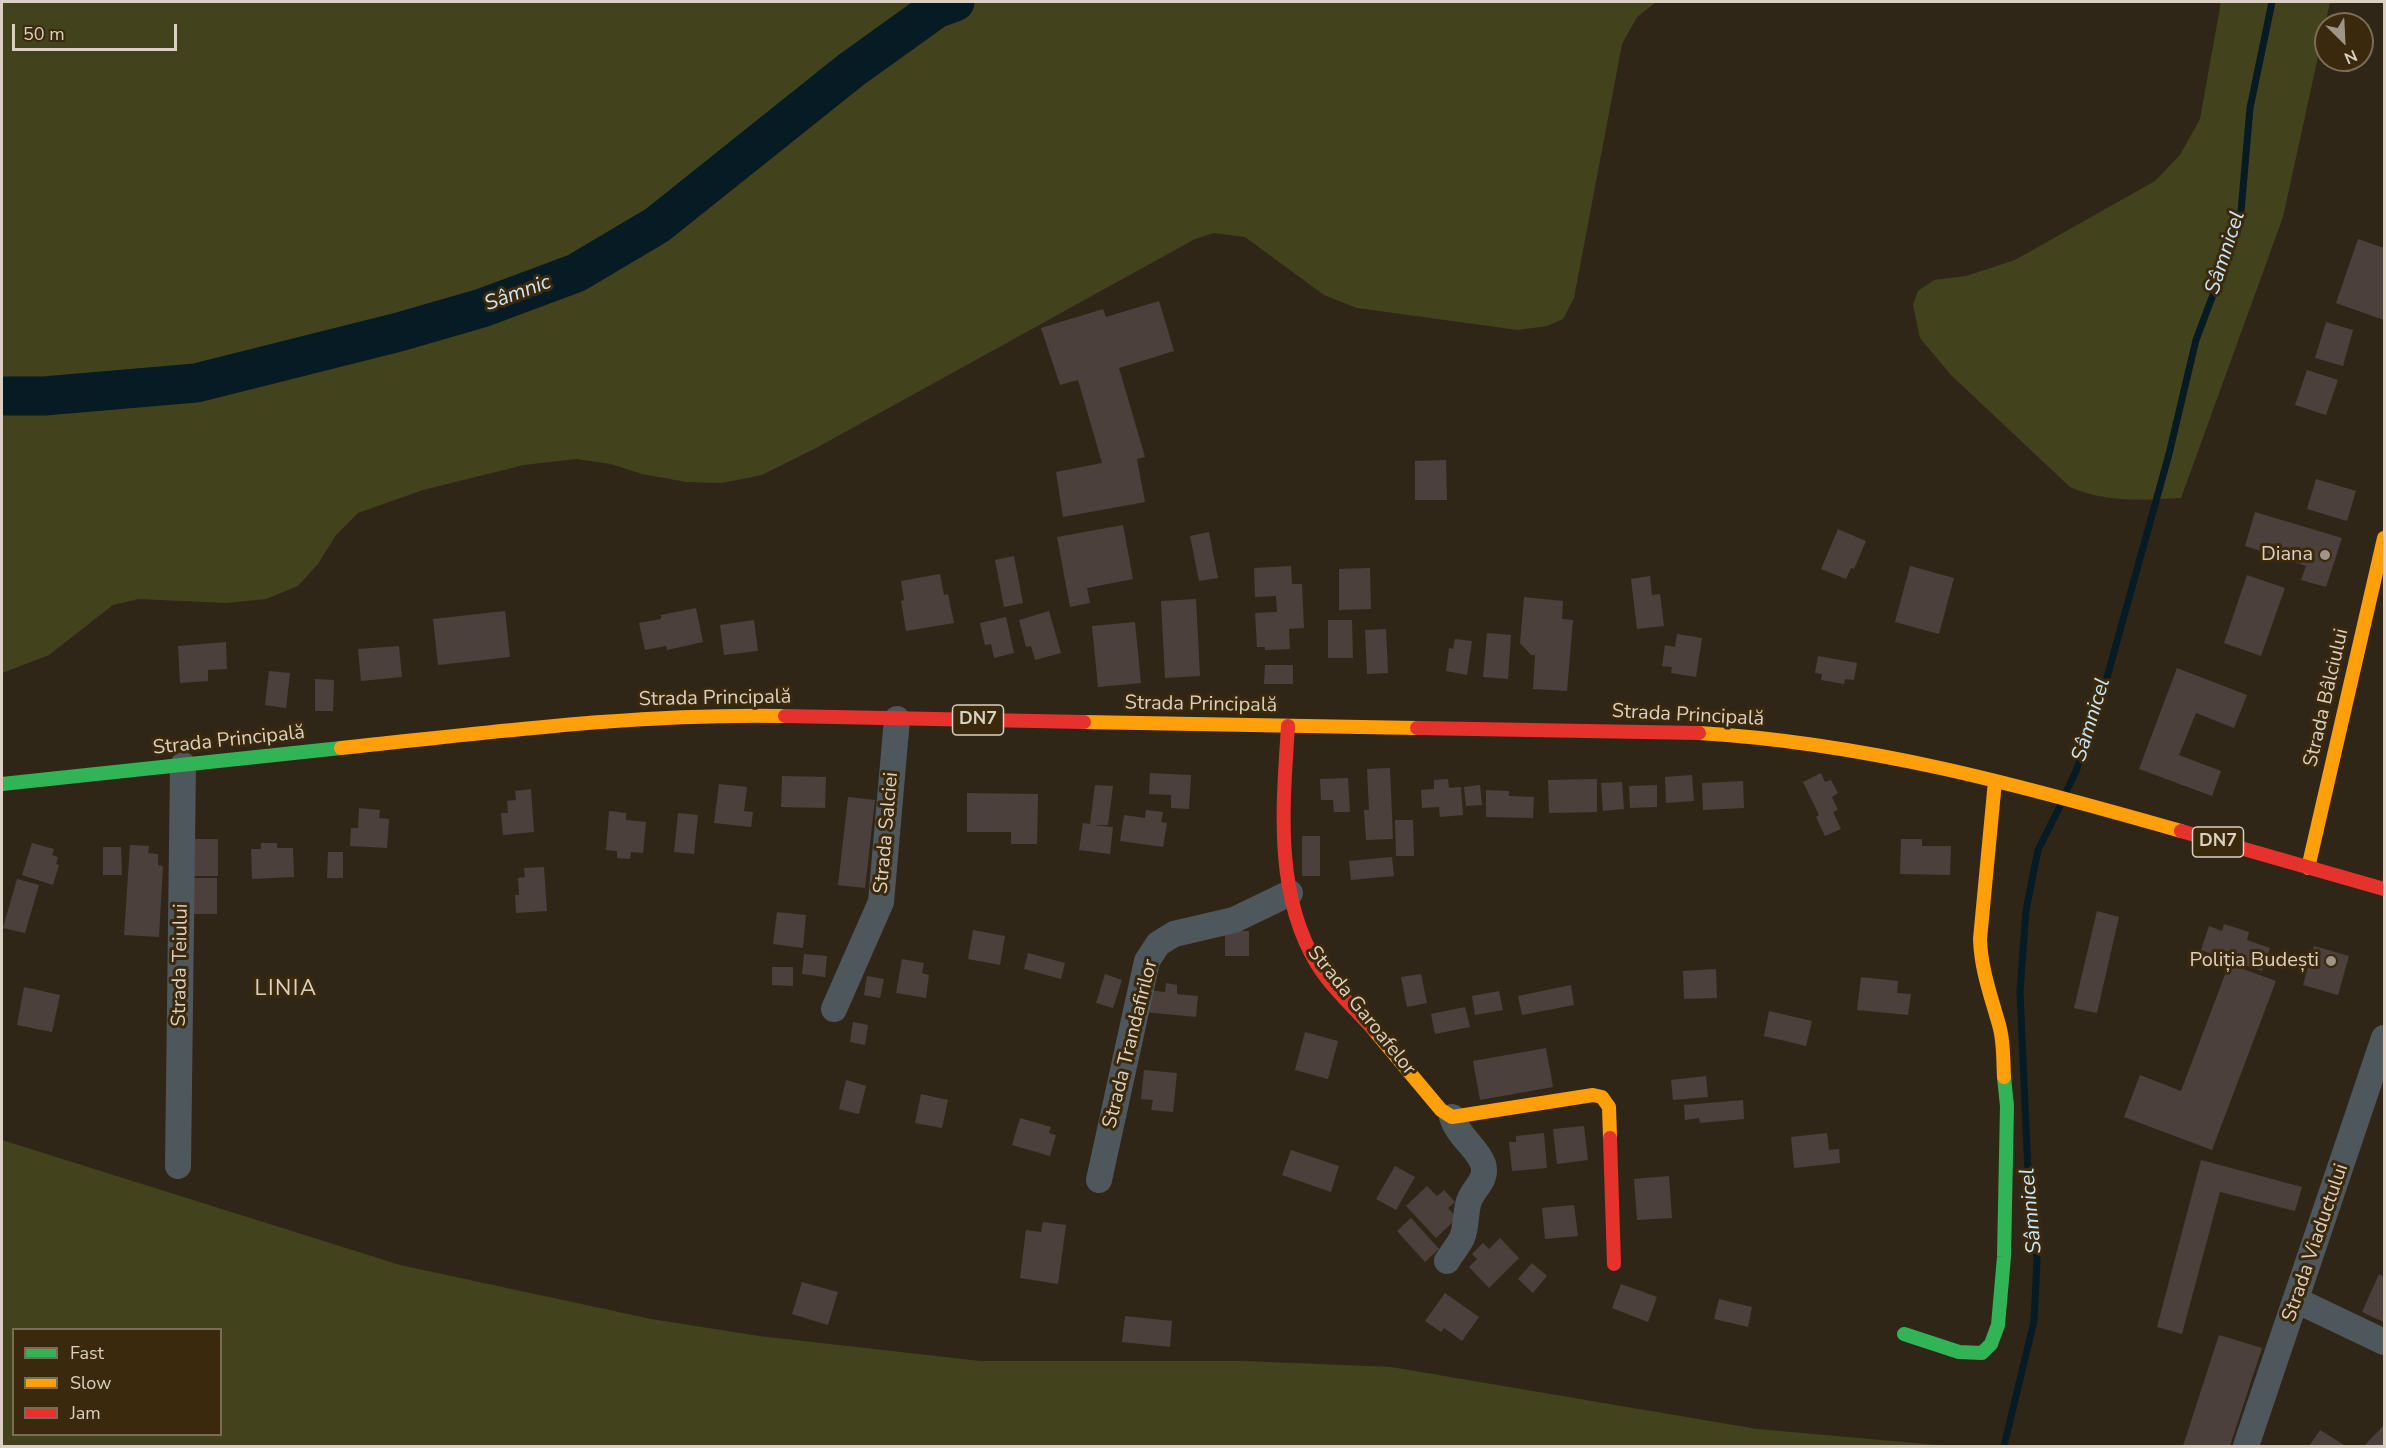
<!DOCTYPE html>
<html>
<head>
<meta charset="utf-8">
<style>
  body { margin:0 }
  #map { position:relative; width:2386px; height:1448px; overflow:hidden; background:#302618; font-family:"Nunito Sans",sans-serif }
  canvas { display:block }
  .frame { position:absolute; inset:0; border:3px solid #dbd0c1; pointer-events:none }
  .legend { position:absolute; left:12px; top:1328px; width:210px; height:108px; box-sizing:border-box; background:#3a290d; border:2px solid #7a6c55; margin:0; padding:8px 10px; list-style:none; font-size:18px; color:#dbd0c1 }
  .legend li { display:flex; align-items:center; gap:12px; height:30px }
  .legend b { width:30px; border:2px solid #7a6c55 }
  .north { position:absolute; left:2314px; top:12px; width:60px; height:60px; box-sizing:border-box; background:#3a290d; border:2px solid #7a6c55; border-radius:50%; rotate:156deg; font-size:16px; font-weight:700; line-height:24px; text-align:center; color:#dbd0c1 }
  .north::after { content:''; display:block; margin:auto; width:21px; height:27px; background:#9f9486; clip-path:polygon(50% 0,100% 100%,50% 72%,0 100%) }
  .scale { position:absolute; left:12px; top:24px; width:165px; height:27px; box-sizing:border-box; border:3px solid #dbd0c1; border-top:0; padding-left:8px; font-size:18px; line-height:21px; white-space:nowrap; color:#dbd0c1; -webkit-text-stroke:4px #3a290d; paint-order:stroke }
</style>
</head>
<body>
<div id="map">
<canvas width="2386" height="1448"></canvas>
<div class="frame"></div>
<ul class="legend">
<li><b style="height:8px;background:#30b455"></b>Fast</li>
<li><b style="height:8px;background:#ff9f0a"></b>Slow</li>
<li><b style="height:8px;background:#e5322d"></b>Jam</li>
</ul>
<div class="north">N</div>
<div class="scale">50 m</div>
</div>
<script>
const g = document.querySelector('canvas').getContext('2d');
g.lineJoin = 'round';
function fillPath(path, color) { g.fillStyle = color; g.fill(path, 'evenodd'); }
function trace(path, color, width, dash) { g.strokeStyle = color; g.lineWidth = width; g.lineCap = dash ? 'butt' : 'round'; g.setLineDash(dash || []); g.stroke(path); }
function write(font, color, halo, rows, align = 'center') {
  g.font = font + ' "Nunito Sans",sans-serif'; g.lineWidth = 6; g.setLineDash([]); g.textBaseline = 'middle'; g.strokeStyle = halo; g.fillStyle = color; for (const [text, x, y, turn = 0] of rows) {
    g.save(); g.translate(x, y); g.rotate((+turn || 0) * Math.PI / 180); g.textAlign = isNaN(turn) ? turn : align; if (halo) g.strokeText(text, 0, 0); g.fillText(text, 0, 0); g.restore();
  }
}
fillPath(new Path2D(`
  M2 2H1656L1637 17 1622 44 1574 298 1563 319 1547 326 1518 330 1357 308 1324 295 1245 237 1214 233 1195 239 818 447 762 475 722 483 686 482 642 474 611 464 576 459 524 465 423 490 358 513 336 535 318 564 298 586 266 599 227 603 138 599 113 605 49 655 2 673Z
  M2221 2H2330L2283 217 2181 498C2142 500 2107 503 2070 487L1951 375 1920 338 1913 305 1918 291 1934 280 1966 276 2015 260 2155 181 2180 155 2200 119Z
  M2 1140 400 1265 651 1319 759 1336 980 1361H1244L1391 1367 1757 1429 1949 1446H2ZM14 1330H220V1434H14Z`), '#42431d');
trace(new Path2D(`
  M2067 790 2076 771 2101 699 2169 454 2196 340 2240 223 2250 108 2272 2
  M2004 1446 2034 1321 2037 1261 2028 1172 2020 992 2026 910 2038 850 2060 806`), '#071b25', 7);
trace(new Path2D(`
  M2 396H44L196 383 399 332 482 308 576 273 657 225 851 70 936 9 955 2`), '#071b25', 39);
fillPath(new Path2D(`
  M2358 239 2384 248V320L2336 303Z
  M1159 301 1174 351 1119 368 1145 457 1137 459 1145 502 1063 517 1056 472 1102 463 1078 380 1060 385 1041 328 1103 309 1106 317Z
  M2326 322 2353 330 2343 366 2315 358Z
  M2307 370 2338 380 2326 415 2295 405Z
  M1446 460 1447 500H1415V461Z
  M2316 479 2356 491 2347 521 2307 509Z
  M2255 512 2342 538 2326 587 2301 580 2306 566 2245 546Z
  M1123 525 1133 579 1087 588 1090 603 1070 607 1057 537Z
  M1838 529 1866 541 1854 569 1851 568 1846 579 1821 569Z
  M1209 532 1218 578 1199 581 1190 536Z
  M1014 556 1023 603 1004 607 995 560Z
  M1291 566 1292 584H1302L1304 628 1289 629 1290 649 1265 650V647H1257L1255 613 1277 612 1276 596 1255 597 1254 568Z
  M1910 566 1954 578 1939 634 1895 622Z
  M1370 568 1371 609 1339 610V569Z
  M940 574 944 595 948 594 954 623 906 631 901 601 904 600 901 581Z
  M2247 575 2285 588 2261 656 2224 643Z
  M1650 576 1652 595 1660 594 1664 626 1637 629 1631 579Z
  M1524 597 1563 601 1562 619 1573 620 1567 691 1533 689 1535 655H1531L1520 643Z
  M1196 599 1200 676 1165 678 1161 601Z
  M696 608 703 642 667 650 666 646 645 650 639 623 661 619V615Z
  M505 611 510 657 438 665 433 619Z
  M1049 611 1061 653 1035 660 1031 646 1026 647 1019 620Z
  M1006 617 1014 653 994 658 991 644 985 645 980 623Z
  M754 620 758 651 724 655 720 625Z
  M1328 620H1352L1353 658H1328Z
  M1135 622 1141 683 1098 687 1092 626Z
  M1386 629 1388 673 1367 674 1365 630Z
  M1487 633 1511 635 1508 679 1483 677Z
  M1677 634 1702 638 1696 677 1671 673 1672 667 1662 666 1665 645 1675 647Z
  M1455 639 1472 641 1467 675 1446 671 1449 648 1453 649Z
  M226 642 227 669 208 670V681L180 683 178 646Z
  M399 646 402 677 361 681 358 649Z
  M1818 656 1857 663 1854 680 1845 679 1844 684 1821 680 1822 674 1815 673Z
  M1265 665H1293V684H1264Z
  M2177 668 2247 695 2234 728 2196 713 2179 755 2221 771 2212 796 2139 769Z
  M269 671 290 673 286 708 265 705Z
  M315 679 334 680 333 711H315Z
  M1390 768 1393 839 1366 840 1364 810H1369L1367 769Z
  M1150 773 1191 775 1189 809 1171 808V795L1149 794Z
  M1821 773 1825 782 1831 780 1838 793 1832 797 1838 810 1833 812 1841 829 1825 836 1816 817 1819 815 1803 782Z
  M1692 775 1694 801 1666 803 1665 777Z
  M782 776 826 777 825 808 781 807Z
  M1348 778 1350 812H1334L1333 800H1321L1320 779Z
  M1448 779 1449 788 1461 787 1463 815 1440 817 1439 807 1422 808 1421 790 1434 789V780Z
  M1597 779V812L1549 813 1548 780Z
  M1743 781 1744 808 1703 810 1702 783Z
  M1622 782 1624 809 1603 811 1601 783Z
  M719 784 747 787 744 811 753 812 751 827 714 823Z
  M1095 785 1113 786 1108 825H1093L1113 827 1110 854 1079 850 1083 823 1090 824Z
  M1480 785 1482 805 1466 806 1464 787Z
  M1657 785V807L1630 808 1629 786Z
  M531 789 534 832 503 835 501 813H508L507 801 516 800 515 791Z
  M1486 790 1509 791V796L1534 797 1533 818 1486 817Z
  M967 793 1038 794 1037 844H1011V832H967Z
  M848 797 875 800 865 888 838 885Z
  M359 808 380 810 379 818 389 819 387 848 350 846 351 828H358Z
  M1146 810 1163 812 1161 822 1167 823 1163 847 1120 841 1124 815 1145 818Z
  M609 811 626 813V820L646 822 643 853 631 852 630 859 617 858V851L606 850Z
  M678 813 698 815 694 854 674 852Z
  M1395 820H1413L1414 856H1396Z
  M1302 836H1320V876H1302Z
  M192 839H218V876H192Z
  M1901 839H1922V846H1951L1950 875 1900 874Z
  M32 843 54 849 52 855 58 857 56 864 59 865 53 885 22 875Z
  M261 843H277V848H293L294 877 252 879 251 849H261Z
  M130 845 149 846 148 853 158 854V865L163 866 159 937 124 935Z
  M103 847H121L122 875H103Z
  M328 852H343V878H327Z
  M1392 857 1394 876 1351 880 1349 861Z
  M544 867 547 911 516 913 515 895H519L518 878 525 877 524 868Z
  M192 878H217V914H192Z
  M17 879 39 885 25 933 3 928Z
  M2097 911 2119 917 2097 1013 2074 1008Z
  M777 912 806 915 803 948 773 944Z
  M2224 924 2249 932 2247 940 2270 948 2262 971 2201 950 2209 926 2222 931Z
  M973 930 1005 936 1000 965 968 959Z
  M1225 931H1249V956H1225Z
  M2314 946 2349 956 2338 995 2303 985Z
  M1028 953 1065 963 1061 979 1024 969Z
  M804 954 827 956 825 977 802 974Z
  M902 959 924 963 922 973 929 975 926 998 896 993Z
  M2229 964 2276 981 2212 1150 2124 1117 2140 1075 2181 1091Z
  M772 967H793V986L772 985Z
  M1716 969 1717 998 1684 999 1683 971Z
  M1105 974 1122 980 1113 1008 1096 1003Z
  M1421 974 1427 1003 1407 1007 1401 977Z
  M867 976 884 979 880 998 864 995Z
  M1861 977 1898 981 1897 993 1911 994 1908 1015 1857 1010Z
  M1166 983 1177 985V994L1198 996 1196 1017 1145 1012 1147 990 1165 992Z
  M1571 985 1574 1005 1522 1015 1518 996Z
  M24 987 60 995 52 1032 17 1025Z
  M1499 991 1503 1010 1475 1015 1472 996Z
  M1465 1007 1470 1027 1435 1034 1431 1014Z
  M1769 1011 1812 1021 1806 1046 1764 1036Z
  M853 1022 868 1025 865 1045 850 1042Z
  M1305 1032 1338 1041 1328 1079 1295 1070Z
  M1546 1048 1553 1087 1480 1100 1473 1061Z
  M1144 1070 1177 1073 1173 1112 1151 1110 1153 1100 1141 1099Z
  M1706 1076 1708 1097 1673 1100 1671 1080Z
  M846 1080 866 1086 859 1114 839 1109Z
  M921 1094 948 1100 942 1128 915 1123Z
  M1743 1100 1744 1119 1700 1123 1699 1118 1685 1120 1684 1105Z
  M1020 1118 1051 1127 1049 1133 1056 1135 1050 1156 1012 1145Z
  M1584 1126 1588 1160 1557 1164 1553 1129Z
  M1544 1133 1547 1168 1512 1171 1509 1142H1516V1136Z
  M1827 1133 1829 1150 1839 1149 1840 1163 1794 1168 1791 1137Z
  M1291 1150 1339 1166 1331 1192 1282 1175Z
  M2201 1160 2302 1187 2295 1211 2220 1192 2182 1334 2157 1327Z
  M1395 1166 1415 1177 1396 1210 1376 1199Z
  M1669 1176 1672 1218 1637 1220 1634 1179Z
  M1427 1186 1437 1196 1444 1190 1455 1202 1448 1208 1457 1218 1436 1238 1406 1206Z
  M1574 1205 1578 1236 1545 1239 1542 1208Z
  M1411 1218 1439 1249 1425 1262 1397 1231Z
  M1043 1222 1066 1225 1058 1284 1020 1278 1026 1230 1041 1232Z
  M1500 1238 1519 1258 1489 1288 1469 1267 1477 1259 1472 1254 1483 1243 1489 1249Z
  M1532 1263 1547 1276 1533 1293 1518 1279Z
  M2379 1274 2384 1277V1322L2362 1312Z
  M802 1282 838 1292 828 1325 792 1314Z
  M1621 1284 1657 1297 1648 1322 1612 1308Z
  M1445 1293 1479 1317 1462 1341 1444 1328 1441 1332 1425 1321Z
  M1719 1299 1752 1307 1748 1327 1714 1319Z
  M1125 1316 1172 1321 1170 1347 1122 1342Z
  M2219 1335 2262 1348 2230 1446H2183Z
  M2384 1425V1446H2364Z
  M2320 1430 2344 1445 2343 1446H2309Z`), '#4c403c');
trace(new Path2D(`
  M834 1009 881 902 897 719
  M178 1166 183 765
  M1099 1180 1147 961 1158 944 1174 934 1234 920 1290 893
  M1447 1261C1451 1254 1458 1246 1462 1238 1467 1226 1465 1213 1469 1201 1474 1187 1488 1180 1483 1164 1477 1147 1458 1137 1452 1117
  M2296 1300 2384 1342
  M2246 1446 2384 1038`), '#4e575c', 26);
trace(new Path2D(`
  M2 784 341 748
  M1904 1334 1959 1352 1982 1353 1991 1344 1998 1325 2004 1257 2007 1106 2004 1077`), '#30b455', 14);
trace(new Path2D(`
  M1084 722 1417 728
  M1699 733C1867 743 2020 785 2181 831
  M341 748C488 733 636 713 785 716
  M1995 781 1980 939C1981 970 1991 996 1999 1025 2004 1041 2003 1060 2004 1077
  M2308 868 2384 538
  M1374 1030 1441 1110 1452 1117 1593 1095 1602 1097 1609 1107 1610 1138`), '#ff9f0a', 14);
trace(new Path2D(`
  M785 716 1084 722
  M1288 726C1283 805 1274 893 1317 964 1332 988 1355 1009 1374 1030
  M1417 728 1699 733
  M2181 831 2384 889
  M1610 1138 1614 1264`), '#e5322d', 14);
for (const [x, y, r, color] of [
  [2325,555,6,"#9f9486"],
  [2331,961,6,"#9f9486"]
]) { const dot = new Path2D(); dot.arc(x, y, r, 0, 2 * Math.PI); g.fillStyle = color; g.fill(dot); trace(dot, '#3a290d', 2); }
for (const [x, y, w] of [
  [978,720,51],
  [2218,842,51]
]) { const box = new Path2D(); box.roundRect(x - w / 2, y - 15, w, 30, 4.5); g.fillStyle = '#3a290d'; g.fill(box); trace(box, '#dbd0c1', 1.5); }
write('bold 18px', '#dbd0c1', null, [
  ["DN7",978,720],
  ["DN7",2218,842]
]);
write('20px', '#dbd0c1', '#3a290d', [
  ["Diana",2313,555],
  ["Poliția Budești",2319,961]
], 'right');
write('20px', '#dbd0c1', '#3a290d', [
  ["Strada Bâlciului",2327,698,-77],
  ["Strada Principală",715,699,-1],
  ["Strada Principală",1201,705,1],
  ["Strada Principală",1688,716,3],
  ["Strada Principală",229,741,-6],
  ["Strada Salciei",887,833,-85],
  ["Strada Teiului",181,965,-89],
  ["Strada Garoafelor",1361,1011,51],
  ["Strada Trandafirilor",1131,1044,-76],
  ["Strada Viaductului",2316,1243,-71]
]);
write('italic 21px', '#cae6f6', '#3a290d', [
  ["Sâmnicel",2226,253,-72],
  ["Sâmnic",518,294,-20],
  ["Sâmnicel",2092,720,-73],
  ["Sâmnicel",2032,1211,-95]
]);
g.letterSpacing = '1.5px';
write('22px', '#dbd0c1', '#3a290d', [
  ["LINIA",286,990]
]);
g.letterSpacing = '0px';
</script>
</body>
</html>
